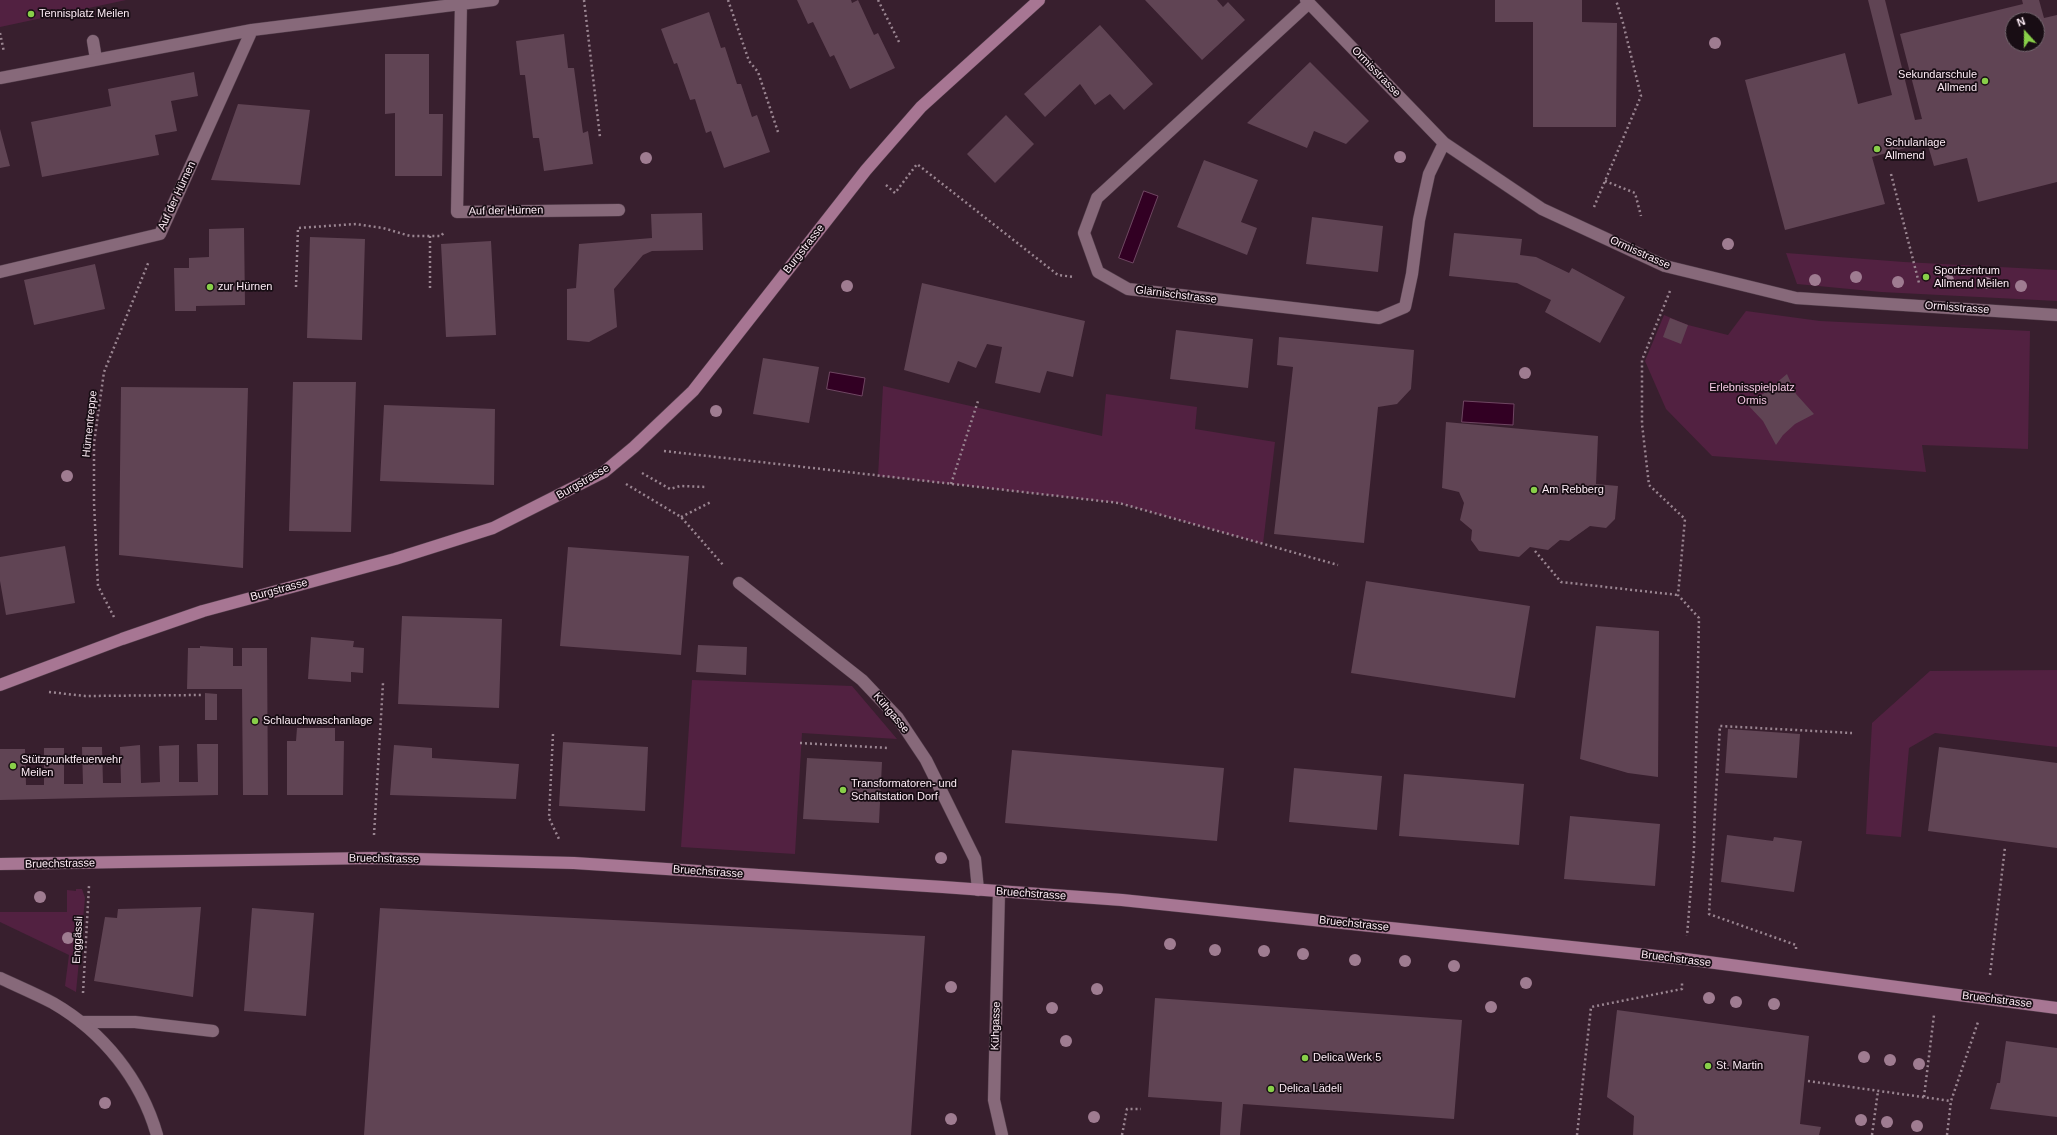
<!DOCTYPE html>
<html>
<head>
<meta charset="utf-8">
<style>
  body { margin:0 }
  #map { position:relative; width:2057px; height:1135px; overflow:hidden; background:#381f2e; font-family:Arial,sans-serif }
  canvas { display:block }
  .north { position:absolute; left:2005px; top:12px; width:40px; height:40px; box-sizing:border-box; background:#180d14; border:1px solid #73666e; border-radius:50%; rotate:339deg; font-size:11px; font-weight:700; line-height:16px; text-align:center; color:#fcebf4 }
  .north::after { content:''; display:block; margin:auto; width:14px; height:18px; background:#88cf49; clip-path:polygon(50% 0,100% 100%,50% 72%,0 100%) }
</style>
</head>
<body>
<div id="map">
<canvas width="2057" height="1135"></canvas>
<div class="north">N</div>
</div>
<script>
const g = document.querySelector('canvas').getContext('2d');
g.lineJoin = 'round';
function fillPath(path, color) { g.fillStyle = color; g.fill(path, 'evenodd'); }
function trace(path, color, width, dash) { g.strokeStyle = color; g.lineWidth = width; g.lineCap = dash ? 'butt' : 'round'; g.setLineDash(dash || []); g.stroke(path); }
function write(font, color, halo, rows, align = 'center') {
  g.font = font + ' Arial,sans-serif'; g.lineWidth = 3.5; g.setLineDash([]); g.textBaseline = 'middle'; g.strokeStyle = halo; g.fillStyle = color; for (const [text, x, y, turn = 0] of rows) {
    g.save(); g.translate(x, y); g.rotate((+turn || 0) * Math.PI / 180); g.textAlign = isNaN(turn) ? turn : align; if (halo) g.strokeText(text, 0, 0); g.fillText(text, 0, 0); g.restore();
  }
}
fillPath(new Path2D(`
  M0 0H126L0 27Z
  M1786 253 1904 262 2057 270V301L1881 292 1797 284Z
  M1746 311 1820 321 2030 331 2028 449 1922 445 1926 472 1712 456 1666 409 1645 361 1664 315 1688 325 1728 335Z
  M883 386 1102 436 1106 394 1197 407 1195 429 1275 442 1263 544 1119 503 878 476Z
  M2057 670V747L1935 733 1909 748 1901 837 1866 834 1872 723 1930 671Z
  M692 680 852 686 897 739 802 733 795 854 681 847Z
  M76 889H82L85 898 76 992 65 986 69 955 0 922V912H67V890L76 891Z`), '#522141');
const water = new Path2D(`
  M1144 191 1158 196 1133 263 1119 258Z
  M830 372 865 378 862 396 827 389Z
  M1464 401 1514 404 1513 425 1462 422Z`);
fillPath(water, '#320023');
trace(water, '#6f4662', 1);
fillPath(new Path2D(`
  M797 0H851L852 3 858 0 874 35 878 33 895 68 850 89 834 55 830 57 813 22 808 24Z
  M1145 0H1217L1223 7 1228 2 1245 20 1202 60Z
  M1495 0H1582V22L1617 23 1616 127H1533V22H1495Z
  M1868 0H1885L1915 120 1922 119 1900 34 2023 4 2022 0H2039L2044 18 2057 15V182L1978 202 1967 158 1934 166 1927 142 1872 157 1885 204 1785 230 1745 80 1845 53 1858 104 1892 95ZM2013 20H2037V44H2013Z
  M709 12 721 48 725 47 737 84H741L752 117 757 115 770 152 724 168 711 131 706 133 695 99 690 100 677 63 674 64 661 29Z
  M1100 25 1153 84 1124 110 1110 94 1095 105 1080 84 1045 117 1024 94Z
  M564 34 568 68H574L583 133 588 131 593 164 544 171 539 138H533L525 75H520L516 41Z
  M385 54H429V114H443L442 176H395V113L385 114Z
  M1310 62 1369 121 1346 144 1314 131 1307 148 1247 123Z
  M194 72 198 96 171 101 177 131 155 135 159 155 42 177 31 122 111 106 108 89Z
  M238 104 310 110 300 185 211 180Z
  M1006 115 1034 144 995 183 967 154Z
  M0 129 10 166 0 168Z
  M1204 160 1258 180 1241 222 1257 228 1247 255 1177 227Z
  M702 213 703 250 652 251 643 255 614 289 617 327 589 342 567 340V289L576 288 579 244 652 238 651 214Z
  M1312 217 1383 226 1378 272 1306 264Z
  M244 228 245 305 196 306V311H175L174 268H189V258L209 257V229Z
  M1454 233 1522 239 1520 255 1536 257 1569 273 1572 268 1625 297 1600 343 1545 312 1551 300 1517 283 1449 276Z
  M310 237 365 239 362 340 307 338Z
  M491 241 496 335 446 337 441 244Z
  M95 264 105 309 34 325 24 280Z
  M922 283 1085 321 1073 377 1047 371 1040 393 995 383 1002 347 987 344 976 368 958 361 949 383 904 370Z
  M1670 318 1688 325 1681 344 1663 337Z
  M1176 330 1253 339 1248 388 1170 379Z
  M1279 337 1414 350 1411 389 1397 404 1378 407 1364 543 1274 534 1293 367 1277 365Z
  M763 358 819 367 809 423 753 414Z
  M1787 374 1796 394 1814 414 1795 424 1783 435 1776 445 1763 421 1747 404 1742 403 1763 394Z
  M293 382H356L351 532 289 531Z
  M121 387 248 388 243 568 119 555Z
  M384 405 495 409 494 485 380 481Z
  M1446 422 1598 436 1596 484 1618 486 1615 519 1606 528 1590 526 1569 541 1560 540 1548 550 1530 547 1519 557 1479 551 1471 540 1472 530 1460 520 1464 503 1459 492 1442 488Z
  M65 546 75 603 6 615 0 581V557Z
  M568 547 689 556 681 655 560 646Z
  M1366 581 1530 606 1515 698 1351 673Z
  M402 616 502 619 499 708 398 704Z
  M1596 626 1659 631 1658 777 1628 773 1580 759Z
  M311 637 354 641 353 647 364 648 363 673 351 672V682L308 679Z
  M698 645 747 647 746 675 696 672Z
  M200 646 233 648V666H242V648H267L268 795H243L242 689H187L188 648H200Z
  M205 693 217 694V720H205Z
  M297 728H335V741H344L343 795H287V741H296Z
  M1728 729 1800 734 1797 778 1725 773Z
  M563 742 648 747 645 811 559 806Z
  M197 744H218V795L0 800V749H25L26 785H44V748H64V784H83L82 747H102L103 783H121L120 747 140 745 141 783 160 782 159 746 179 745V782H198Z
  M394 745 432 748V758L519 764 516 799 390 795Z
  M1939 747 2057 763V848L1928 831Z
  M1012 750 1224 768 1217 841 1005 823Z
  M807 758 882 762 879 823 803 819Z
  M1294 768 1382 776 1377 830 1289 822Z
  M1404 774 1524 784 1519 845 1399 836Z
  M1570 816 1660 824 1655 886 1564 879Z
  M1727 835 1773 841 1774 837 1802 841 1794 892 1721 882Z
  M201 907 193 997 94 981 105 917 117 918 118 909Z
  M252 908 314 913 306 1016 244 1011Z
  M380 908 925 936 911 1135H364Z
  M1155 998 1462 1020 1454 1119 1243 1104 1240 1135H1220L1222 1102 1148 1097Z
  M1617 1010 1809 1036 1800 1124 1821 1127 1819 1135H1633L1634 1116 1607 1097Z
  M2006 1041 2057 1048V1117L1990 1109 1997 1083H2000Z`), '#604454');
const lane = new Path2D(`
  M93 41 96 59
  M81 1022H135L213 1031`);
const street = new Path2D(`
  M1306 0 1444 143 1542 209 1665 266 1796 298 2057 315
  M461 3 457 212 619 210
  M1309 3 1097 198 1084 233 1098 272 1128 289 1379 318 1405 307 1412 274 1419 220 1429 174 1444 143
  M0 78 252 30 493 0
  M0 272 160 234 252 30
  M739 583 862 680 898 718 926 760 975 859 978 890
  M999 891 994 1100 1002 1135
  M0 978C17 986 36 994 53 1003 103 1032 141 1079 157 1135`);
const secondary = new Path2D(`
  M0 685 122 639 203 611 395 559 493 528 604 472 634 447 693 391 866 170 921 107 1039 0
  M0 864 373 858 574 863 943 887 1122 900 1505 940 1685 959 2057 1008`);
trace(lane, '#533e4b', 13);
trace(street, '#533e4b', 13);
trace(secondary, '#533e4b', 13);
trace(new Path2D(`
  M584 0 600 137
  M728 0 749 61 758 72 778 132
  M878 0 900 44
  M0 33 4 52
  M1891 174 1919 283
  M1605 181 1635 193 1641 216
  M886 185 895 193 917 164 1058 275 1074 277
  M1594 207 1641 96 1623 23 1616 0
  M296 287 298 228 356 224 383 228 410 236H441L445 231
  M430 288V236
  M1670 291 1642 360V424L1649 485 1685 519 1678 595 1699 618 1694 849 1687 936
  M664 451 1119 503 1338 565
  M642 473 670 489 680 486 706 487
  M626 484 681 517 724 566
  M951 484 978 401
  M681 517 711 502
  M1535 551 1561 582 1678 595
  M114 617 98 586 94 503V443L104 372 149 261
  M49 692 85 696 201 695
  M553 734 549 818 559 839
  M800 743 889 748
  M374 835 383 683
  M1796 949V945L1709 914 1720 726 1852 733
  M1990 975 2005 847
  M83 993 89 886
  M1808 1081 1951 1101
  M1924 1097 1934 1015
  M1122 1135 1127 1109H1141
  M1577 1135 1591 1007 1682 989V982
  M1872 1135 1878 1091
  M1947 1135 1951 1101 1978 1022`), '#9a8591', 2.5, [2, 3]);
trace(lane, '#87697a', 12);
trace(street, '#87697a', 12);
trace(secondary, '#a77693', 12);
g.fillStyle = '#9f7c91';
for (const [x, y] of [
  [1715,43],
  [1400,157],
  [646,158],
  [1728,244],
  [1856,277],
  [1815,280],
  [1948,280],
  [1898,282],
  [1986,283],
  [847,286],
  [2021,286],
  [1525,373],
  [716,411],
  [67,476],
  [941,858],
  [40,897],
  [68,938],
  [1170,944],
  [1215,950],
  [1264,951],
  [1303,954],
  [1355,960],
  [1405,961],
  [1454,966],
  [1526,983],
  [951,987],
  [1097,989],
  [1709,998],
  [1736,1002],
  [1774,1004],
  [1491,1007],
  [1052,1008],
  [1066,1041],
  [1864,1057],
  [1890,1060],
  [1919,1064],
  [105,1103],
  [1094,1117],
  [951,1119],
  [1861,1120],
  [1887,1122],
  [1917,1126]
]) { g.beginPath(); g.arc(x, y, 6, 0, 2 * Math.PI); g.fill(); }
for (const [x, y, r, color] of [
  [31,14,4,"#88cf49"],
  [1985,81,4,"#88cf49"],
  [1877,149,4,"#88cf49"],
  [1926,277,4,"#88cf49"],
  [210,287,4,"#88cf49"],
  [1534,490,4,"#88cf49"],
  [255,721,4,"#88cf49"],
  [13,766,4,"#88cf49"],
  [843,790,4,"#88cf49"],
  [1305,1058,4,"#88cf49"],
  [1708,1066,4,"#88cf49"],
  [1271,1089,4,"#88cf49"]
]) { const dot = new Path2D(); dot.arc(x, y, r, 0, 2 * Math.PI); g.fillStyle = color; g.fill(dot); trace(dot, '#180d14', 1.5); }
write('11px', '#fcebf4', '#180d14', [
  ["Tennisplatz Meilen",39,14],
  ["Sekundarschule",1977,75,"right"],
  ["Allmend",1977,88,"right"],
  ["Schulanlage",1885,143],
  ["Allmend",1885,156],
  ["Sportzentrum",1934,271],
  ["Allmend Meilen",1934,284],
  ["zur Hürnen",218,287],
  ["Am Rebberg",1542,490],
  ["Schlauchwaschanlage",263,721],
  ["Stützpunktfeuerwehr",21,760],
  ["Meilen",21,773],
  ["Transformatoren- und",851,784],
  ["Schaltstation Dorf",851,797],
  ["Delica Werk 5",1313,1058],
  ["St. Martin",1716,1066],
  ["Delica Lädeli",1279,1089]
], 'left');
write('11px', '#fcebf4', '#180d14', [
  ["Ormisstrasse",1376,72,46],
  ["Auf der Hürnen",177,196,-65],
  ["Auf der Hürnen",506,211,-1],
  ["Burgstrasse",804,249,-52],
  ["Ormisstrasse",1640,253,24],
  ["Glärnischstrasse",1176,295,7],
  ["Ormisstrasse",1957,308,4],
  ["Hürnentreppe",90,424,-84],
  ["Burgstrasse",583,482,-30],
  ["Burgstrasse",279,590,-15],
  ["Kühgasse",891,713,50],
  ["Bruechstrasse",384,859,1],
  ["Bruechstrasse",60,864,-1],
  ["Bruechstrasse",708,872,4],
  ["Bruechstrasse",1031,894,4],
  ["Bruechstrasse",1354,924,6],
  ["Enggässli",78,940,-87],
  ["Bruechstrasse",1676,959,7],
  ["Bruechstrasse",1997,1000,7],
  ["Kühgasse",996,1026,-88]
]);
write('11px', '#f4c9e2', '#180d14', [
  ["Erlebnisspielplatz",1752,388],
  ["Ormis",1752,401]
]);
</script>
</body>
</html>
